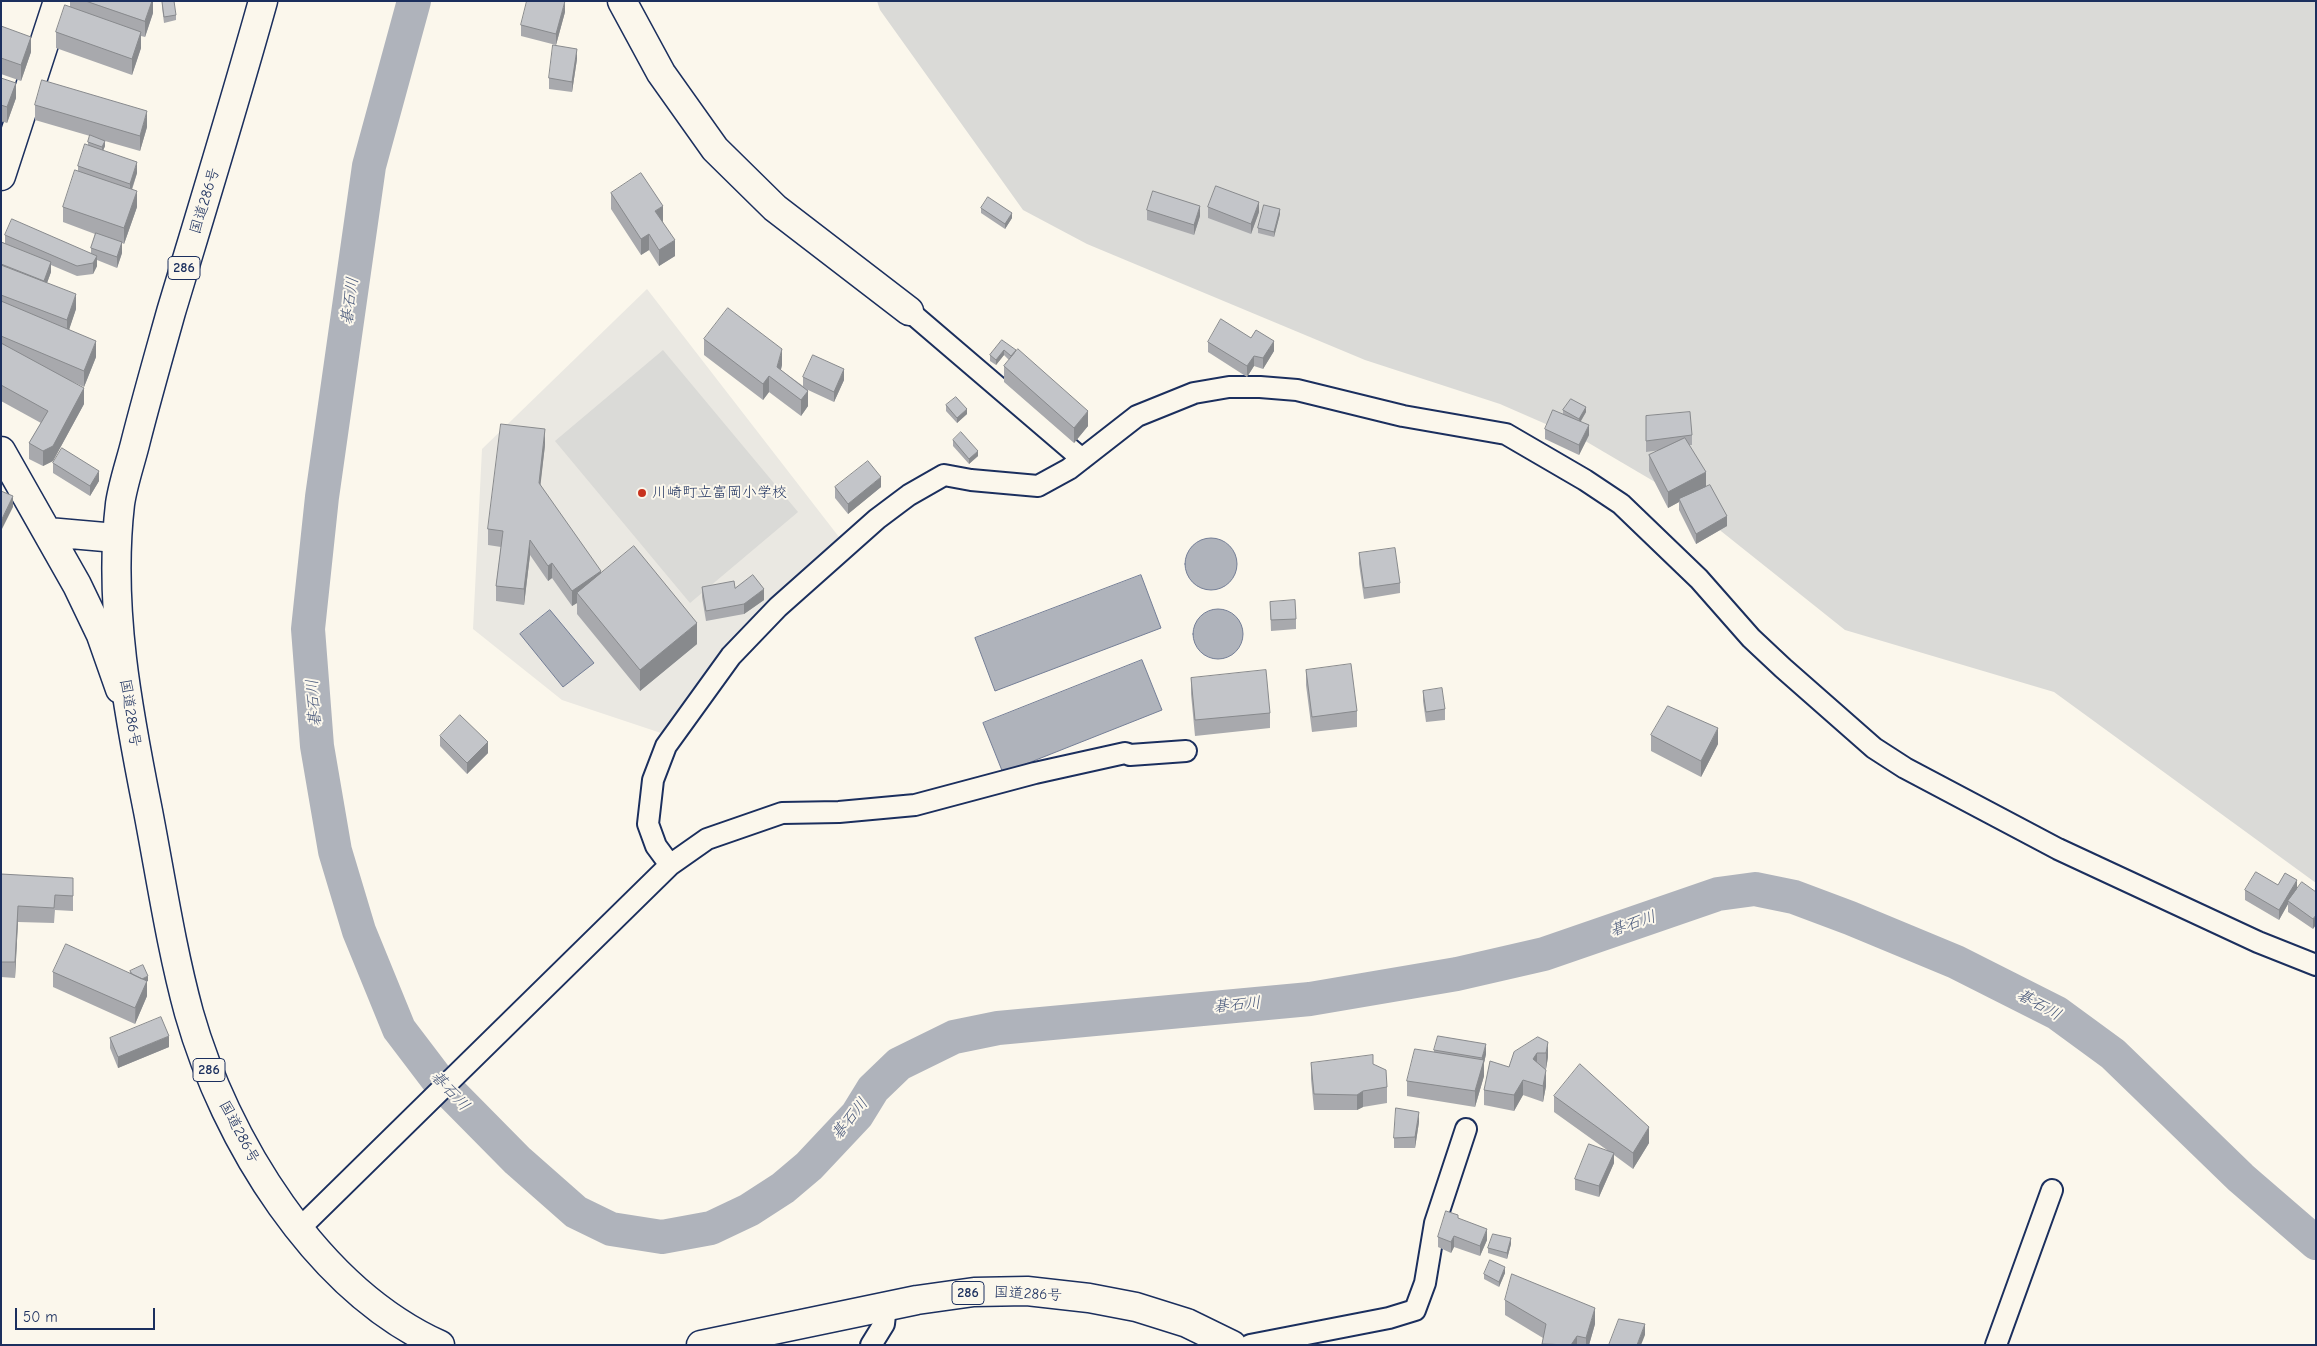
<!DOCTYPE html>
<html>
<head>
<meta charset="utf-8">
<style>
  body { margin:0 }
  #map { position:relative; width:2317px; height:1346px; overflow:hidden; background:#fbf7ec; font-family:"Comic Neue",sans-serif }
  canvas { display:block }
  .frame { position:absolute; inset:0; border:2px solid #1b2f5e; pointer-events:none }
  .scale { position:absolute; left:15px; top:1308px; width:140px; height:22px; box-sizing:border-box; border:2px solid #1b2f5e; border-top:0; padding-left:6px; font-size:15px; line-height:18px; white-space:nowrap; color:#1b2f5e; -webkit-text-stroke:4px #fbf7ec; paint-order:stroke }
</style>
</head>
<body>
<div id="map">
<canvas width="2317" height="1346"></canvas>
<div class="frame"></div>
<div class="scale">50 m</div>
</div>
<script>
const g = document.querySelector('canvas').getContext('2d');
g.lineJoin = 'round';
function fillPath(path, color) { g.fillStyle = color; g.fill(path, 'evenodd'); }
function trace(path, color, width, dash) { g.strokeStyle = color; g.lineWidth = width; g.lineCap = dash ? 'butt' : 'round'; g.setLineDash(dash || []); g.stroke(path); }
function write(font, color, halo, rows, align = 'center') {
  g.font = font + ' "Comic Neue","Klee One",sans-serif'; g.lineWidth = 4; g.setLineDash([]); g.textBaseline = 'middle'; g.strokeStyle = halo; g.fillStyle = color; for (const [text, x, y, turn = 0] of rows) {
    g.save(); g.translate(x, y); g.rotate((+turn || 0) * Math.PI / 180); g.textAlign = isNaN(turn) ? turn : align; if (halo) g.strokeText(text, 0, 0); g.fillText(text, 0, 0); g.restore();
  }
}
fillPath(new Path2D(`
  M647 289 839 537 741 628 664 734 562 700 473 629 482 449Z`), '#eae8e2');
fillPath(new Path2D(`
  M877 1H2316V883L2054 692 1845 630 1672 492 1587 442 1500 404 1365 360 1087 244 1023 210 880 10Z
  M663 350 798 512 690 603 555 441Z`), '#dadad7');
const water = new Path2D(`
  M1185 564a26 26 0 1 1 52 0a26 26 0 1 1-52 0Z
  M1141 575 1161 628 995 691 975 638Z
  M1193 634a25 25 0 1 1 50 0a25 25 0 1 1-50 0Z
  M550 610 594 663 563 687 520 634Z
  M1142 660 1162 710 1003 773 983 723Z`);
fillPath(water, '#afb3bb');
trace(water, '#747e96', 1);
trace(new Path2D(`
  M414 1 369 166 322 497 308 629 317 746 335 851 359 931 399 1029 437 1079 517 1160 576 1212 611 1229 662 1237 711 1228 749 1210 783 1188 809 1166 857 1115 873 1089 899 1064 954 1037 998 1028 1310 999 1457 974 1544 954 1718 894 1755 889 1794 897 1850 918 1956 962 2057 1013 2113 1054 2241 1178 2316 1243`), '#afb3bb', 34);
const street = new Path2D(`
  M909 311 1082 459
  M670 865 656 846 648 824 653 780 666 746 731 656 778 607 877 519 909 495 944 475 971 480 1038 486 1069 469 1137 416 1194 393 1229 387H1260L1297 390 1403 416 1506 434 1585 480 1621 504 1699 579 1751 638 1783 668 1874 748 1905 768 2058 849 2258 942 2316 965
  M299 1229 670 865 707 839 782 813 839 812 915 805 1035 773 1125 753 1130 755 1186 751
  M871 1345 884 1324 886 1306
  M1250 1345 1389 1318 1415 1310 1425 1283 1435 1223 1466 1129
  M1996 1345 2052 1190`);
const secondary = new Path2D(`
  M622 1 661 73 715 149 775 208 909 311
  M1 176 58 1
  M1 451 77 585 101 635 120 689
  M48 532 116 538`);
const highway = new Path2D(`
  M263 1C234 105 202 209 171 312 159 355 147 397 136 440 131 461 123 483 120 504 108 607 128 711 148 811 161 879 171 947 189 1013 225 1140 316 1289 440 1345
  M701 1345 917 1300 974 1292 1027 1291 1089 1298 1136 1307 1187 1323 1232 1345`);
trace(street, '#1b2f5e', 24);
trace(secondary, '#1b2f5e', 31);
trace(highway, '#1b2f5e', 31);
trace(street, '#fbf7ec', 20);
trace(secondary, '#fbf7ec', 28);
trace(highway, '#fbf7ec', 28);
fillPath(new Path2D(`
  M70 1H153V13L145 37 141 36V48L132 75 56 48V32L70 6Z
  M162 2 176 15V20L164 23 162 7Z
  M565 12 556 45 521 36V25Z
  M1 26 31 52 21 81 1 74Z
  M577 59 572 92 549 89V78Z
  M1 78 16 98 7 123 1 121Z
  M35 105 147 127 140 151 105 141V146L103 151 137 173 132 190 137 207 124 244 122 243V253L117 268 97 260V266L93 274 77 276 51 265V272L47 283 76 309 69 329 96 357 84 387 71 381 84 404 53 461 43 466 29 459V443L41 423 1 401V242L5 243V235L91 253V248L95 234 63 222V207L78 171V166L88 145V142L90 136 35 120Z
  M611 193 663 222 675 256 659 266 649 250 641 255 611 209Z
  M1208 207 1259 212 1251 234 1208 218Z
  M981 208 1012 218 1005 229 981 213Z
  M1147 210 1200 216 1194 235 1147 220Z
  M1280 214 1274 237 1258 233V228Z
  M1251 338 1274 351 1263 369 1254 366 1247 377 1208 352V342Z
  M704 339 782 365 781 370 803 386V377L844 380 834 402 808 390V406L801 416 769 392 763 400 704 355Z
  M1002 340 1088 426 1074 443 1004 382V366L1009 360 1004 355 996 365 990 361V355Z
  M946 405 967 414 957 423 946 411Z
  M1563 410 1586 412 1581 421 1589 435 1579 455 1545 439V429L1563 414Z
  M1646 416 1692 435V445H1689L1706 486 1727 526 1696 544 1679 510V502L1668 508 1649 471V455L1661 450 1646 452Z
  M953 440 978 456 969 464 953 446Z
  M545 445 540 485 601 574 697 644 640 691 577 614V603L572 606 552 578 548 581 530 555 524 605 496 601V586L501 547 488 545V529Z
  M53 463 99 481 90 496 53 473Z
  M835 487H881L848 514 835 498Z
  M1359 553 1400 583V593L1364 599 1359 564Z
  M702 587 735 588 764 600 744 614 706 621 702 597Z
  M1270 602 1296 619V629L1271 631Z
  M1306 670 1357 711V727L1312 732 1306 685Z
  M1191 678 1270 713V728L1195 736 1191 694Z
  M1423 691 1445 709V720L1426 722 1423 701Z
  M1651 735 1718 744 1701 777 1651 751Z
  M440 736 488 753 467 774 440 746Z
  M1 874 73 893V911L55 910 54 923 18 922 15 978 1 977Z
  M2278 885 2297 890 2316 892 2313 929 2288 912V904L2279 920 2245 900V890Z
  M130 971 148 981H147V996L135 1024 53 987V972L130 973Z
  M1538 1037 1548 1057 1546 1069H1545L1546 1086 1543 1102 1523 1095 1514 1111 1484 1105V1090L1509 1067Z
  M110 1038 169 1047 118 1068 110 1048Z
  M1434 1050 1486 1054 1484 1063V1076L1475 1107 1407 1096V1081L1434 1052Z
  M1311 1063 1373 1064 1387 1087V1103L1363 1107 1357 1110H1314L1311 1079Z
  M1554 1096 1649 1143 1633 1169 1614 1155V1163L1599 1197 1575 1190V1179L1607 1150 1554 1112Z
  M1419 1122 1415 1148H1394V1138Z
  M1458 1218 1487 1240 1480 1256 1454 1247 1451 1253 1438 1247V1237Z
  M1511 1244 1507 1259 1488 1253V1248Z
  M1505 1273 1499 1287 1484 1279V1274Z
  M1505 1300 1595 1324 1589 1345H1542L1543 1338 1505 1315Z`), '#a8a9ad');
fillPath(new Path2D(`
  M152 1H153V13L145 37V21Z
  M565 1V12L556 45V34Z
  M141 32V48L132 75V59Z
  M31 37V52L21 81V65Z
  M577 49V59L572 92V82Z
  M16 83V98L7 123V107Z
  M147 111V127L140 151V136Z
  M105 141V146L102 153V147Z
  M137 162V173L130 194V184Z
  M137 191V207L124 244V228Z
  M1259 202V212L1251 234V224Z
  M663 206V222L655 227V211Z
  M1200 206V216L1194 235V225Z
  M1280 209V214L1274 237V232Z
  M1012 213V218L1005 229V224Z
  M649 234V250L641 255V239Z
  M675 240V256L659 266V250Z
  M122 242V253L117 268V257Z
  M97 256V266L93 274V263Z
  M51 262V272L44 291V281Z
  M76 294V309L67 336V320Z
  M96 341V357L84 387V371Z
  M1274 341V351L1263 369V358Z
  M782 349V365L777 383V367Z
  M1004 350V355L996 365V360Z
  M1254 356V366L1247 377V366Z
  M844 369V380L834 402V392Z
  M769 376V392L763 400V384Z
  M84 388V404L53 461 43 466V451Z
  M808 391V406L801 416V400Z
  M1586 407V412L1579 424V419Z
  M967 409V414L957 423V418Z
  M1088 411V426L1074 443V428Z
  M1589 425V435L1579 455V445Z
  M545 429V445L539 498V483Z
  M978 451V456L969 464V459Z
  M99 471V481L90 496V486Z
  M1706 472V488L1679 499V502L1668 508V492Z
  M881 477V487L848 514V504Z
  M13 496V507L1 531V521Z
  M1727 516V526L1696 544V534Z
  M530 540V555L524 605V589Z
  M552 563V578L548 581V566Z
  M601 571V587L577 593V603L572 606V591Z
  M764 589V600L744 614V604Z
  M697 623V644L640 691V670Z
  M1718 728V744L1701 777V761Z
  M488 742V753L467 774V763Z
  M2297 880V890L2288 901V904L2279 920V910Z
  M18 906V922L15 978V962Z
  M2316 915V925L2313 929V919Z
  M148 976V981H147V996L135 1024 136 982Z
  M169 1036V1047L118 1068V1057Z
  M1548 1042V1057L1546 1069V1053Z
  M1486 1044V1054L1484 1063V1076L1475 1107V1091L1482 1065V1058Z
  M1537 1053V1068L1533 1059Z
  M1546 1070V1086L1543 1102V1086Z
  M1523 1080V1095L1514 1111V1095Z
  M1363 1091V1107L1357 1110V1095Z
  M1419 1112V1122L1415 1148V1137Z
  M1649 1127V1143L1633 1169V1153Z
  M1614 1153V1163L1599 1197V1186Z
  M1487 1229V1240L1480 1256V1246Z
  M1454 1236V1247L1451 1253V1242Z
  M1511 1238V1244L1507 1259V1253Z
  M1505 1267V1273L1499 1287V1282Z
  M1595 1308V1324L1589 1345H1586V1338Z
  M1645 1324V1335L1641 1345H1637Z
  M1577 1336V1345H1571Z`), '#888a8d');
const building = new Path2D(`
  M86 1H152L145 21Z
  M165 1H174L176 15 164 17 162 2Z
  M527 1H565L556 34 521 25Z
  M65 5 141 32 132 59 56 32Z
  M1 26 31 37 21 65 1 58Z
  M553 45 577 49 572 82 549 78Z
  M1 78 16 83 7 107 1 105Z
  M42 80 147 111 140 136 35 105Z
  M90 135 105 141 102 147 88 142Z
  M85 144 137 162 130 184 78 166Z
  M75 170 137 191 124 228 63 207Z
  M641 173 663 206 655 211 675 240 659 250 649 234 641 239 611 193Z
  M1216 186 1259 202 1251 224 1208 207Z
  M1153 191 1200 206 1194 225 1147 210Z
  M988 197 1012 213 1005 224 981 208Z
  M1264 205 1280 209 1274 232 1258 228Z
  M12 219 97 256 93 263 77 266 5 235Z
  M96 233 122 242 117 257 91 248Z
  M1 242 51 262 44 281 1 264Z
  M1 265 76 294 67 320 1 295Z
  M1 301 96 341 84 371 1 336Z
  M728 308 782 349 777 367 808 391 801 400 769 376 763 384 704 339Z
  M1221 319 1251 338 1256 330 1274 341 1263 358 1254 356 1247 366 1208 342Z
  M1002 340 1016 350 1011 356 1004 350 996 360 990 355Z
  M1 343 84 388 53 446 43 451 29 443 48 411 1 385Z
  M1018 349 1088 411 1074 428 1004 366Z
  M813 355 844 369 834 392 803 377Z
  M956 397 967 409 957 418 946 405Z
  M1571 399 1586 407 1579 419 1563 410Z
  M1553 410 1589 425 1579 445 1545 429Z
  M1690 412 1692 435 1646 441V416Z
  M501 424 545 429 539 483 601 571 572 591 552 563 548 566 530 540 524 589 496 586 503 531 488 529Z
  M961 432 978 451 969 459 953 440Z
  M1685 438 1706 472 1668 492 1649 455Z
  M62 448 99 471 90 486 53 463Z
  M868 461 881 477 848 504 835 487Z
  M1710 485 1727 516 1696 534 1679 499Z
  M1 491 13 496 1 521Z
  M634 546 697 623 640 670 577 593Z
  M1395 548 1400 583 1364 588 1359 553Z
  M753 575 764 589 744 604 706 611 702 587 734 581 735 588Z
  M1295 600 1296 619 1271 620 1270 602Z
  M1351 664 1357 711 1312 717 1306 670Z
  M1266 670 1270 713 1195 720 1191 678Z
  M1442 688 1445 709 1426 712 1423 691Z
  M1668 706 1718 728 1701 761 1651 735Z
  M460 715 488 742 467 763 440 736Z
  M2256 872 2278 885 2285 873 2297 880 2279 910 2245 890Z
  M1 874 73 878V896L55 895 54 908 18 906 15 962H1Z
  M2302 882 2316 892V915L2313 919 2288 901Z
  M66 944 147 981 135 1008 53 972Z
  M143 965 148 976 142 979 132 974 130 971Z
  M161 1017 169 1036 118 1057 110 1038Z
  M1438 1036 1486 1044 1482 1058 1434 1050Z
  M1538 1037 1548 1042 1546 1053H1537L1533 1059 1546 1070 1543 1086 1523 1080 1514 1095 1484 1090 1490 1061 1509 1067 1514 1052Z
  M1415 1049 1484 1060 1475 1091 1407 1081Z
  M1373 1055V1064L1386 1070 1387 1087 1363 1091 1357 1095 1314 1094 1311 1063Z
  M1580 1064 1649 1127 1633 1153 1554 1096Z
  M1396 1108 1419 1112 1415 1137 1394 1138Z
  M1589 1144 1614 1153 1599 1186 1575 1179Z
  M1446 1211 1458 1215V1218L1487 1229 1480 1246 1454 1236 1451 1242 1438 1237Z
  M1493 1234 1511 1238 1507 1253 1488 1248Z
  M1490 1260 1505 1267 1499 1282 1484 1274Z
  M1512 1274 1595 1308 1586 1338 1577 1336 1571 1345 1542 1344 1546 1324 1505 1300Z
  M1619 1319 1645 1324 1637 1345H1609Z`);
fillPath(building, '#c3c5c9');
trace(building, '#888a8d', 1);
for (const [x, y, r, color] of [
  [642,493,5,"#c8321e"]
]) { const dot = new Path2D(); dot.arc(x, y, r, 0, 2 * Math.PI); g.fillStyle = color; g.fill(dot); trace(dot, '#fbf7ec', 2); }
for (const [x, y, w] of [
  [184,268,32],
  [209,1070,32],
  [968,1293,32]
]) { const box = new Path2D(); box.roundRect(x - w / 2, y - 11.5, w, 23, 4); g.fillStyle = '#fbf7ec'; g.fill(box); trace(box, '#1b2f5e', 1); }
write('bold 14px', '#1b2f5e', null, [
  ["286",184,268],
  ["286",209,1070],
  ["286",968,1293]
]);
write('15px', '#1b2f5e', '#fbf7ec', [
  ["国道286号",205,201,-73],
  ["国道286号",130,713,81],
  ["国道286号",239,1132,62],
  ["国道286号",1028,1294,3]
]);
write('15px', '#1b2f5e', '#fbf7ec', [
  ["川崎町立富岡小学校",652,493]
], 'left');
write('italic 16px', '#47577a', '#fbf7ec', [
  ["碁石川",350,301,-82],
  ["碁石川",314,703,-94],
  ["碁石川",1633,924,-19],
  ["碁石川",1237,1005,-5],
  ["碁石川",2039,1005,29],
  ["碁石川",450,1091,47],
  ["碁石川",850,1119,-51]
]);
</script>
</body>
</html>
